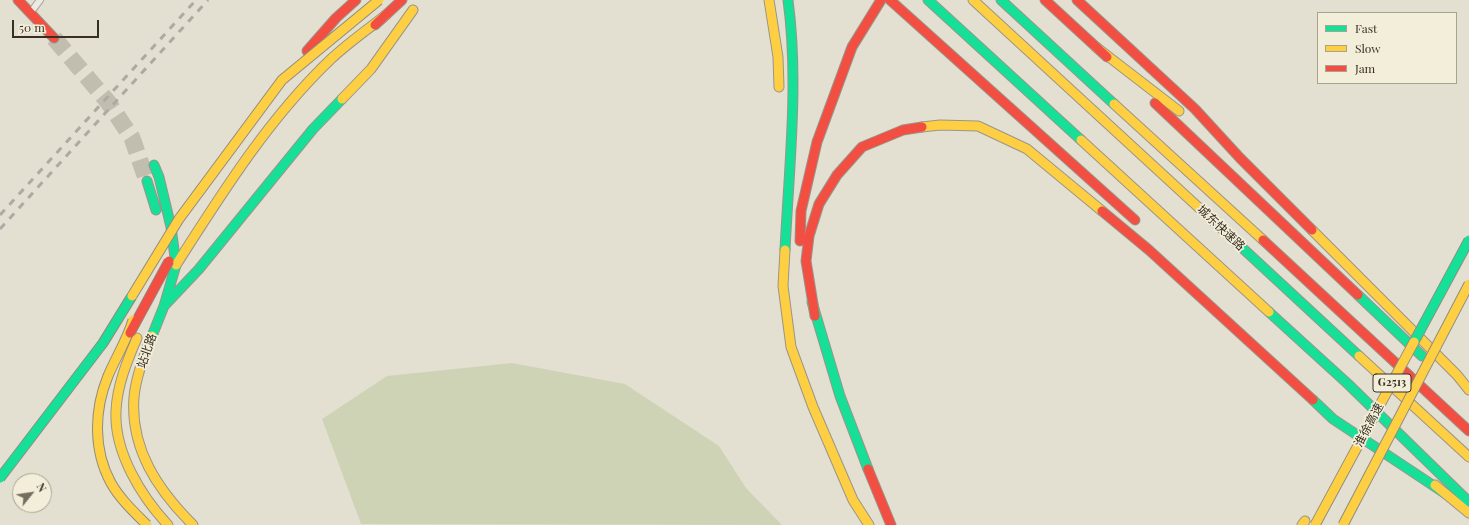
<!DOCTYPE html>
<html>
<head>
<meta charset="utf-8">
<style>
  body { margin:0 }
  #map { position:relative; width:1469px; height:525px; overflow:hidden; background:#e3e0d2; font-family:"Playfair Display",serif }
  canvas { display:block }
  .legend { position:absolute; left:1317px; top:12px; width:140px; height:72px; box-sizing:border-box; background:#f2eeda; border:1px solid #a8a290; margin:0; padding:5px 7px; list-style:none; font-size:12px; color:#382f22 }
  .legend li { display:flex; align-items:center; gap:8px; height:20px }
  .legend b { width:20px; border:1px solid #a8a290 }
  .north { position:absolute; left:12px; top:473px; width:40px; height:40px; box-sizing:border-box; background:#f2eeda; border:1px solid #a8a290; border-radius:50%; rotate:60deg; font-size:11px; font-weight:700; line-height:16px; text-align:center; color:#382f22 }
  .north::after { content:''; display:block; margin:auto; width:14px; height:18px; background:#746d60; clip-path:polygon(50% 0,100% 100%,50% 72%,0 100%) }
  .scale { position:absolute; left:12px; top:20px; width:87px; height:18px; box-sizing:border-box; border:2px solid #382f22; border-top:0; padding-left:5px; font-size:12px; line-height:14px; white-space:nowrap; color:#382f22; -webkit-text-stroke:3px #f2eeda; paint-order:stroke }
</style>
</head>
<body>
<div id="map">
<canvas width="1469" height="525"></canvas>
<ul class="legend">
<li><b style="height:5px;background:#16e098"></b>Fast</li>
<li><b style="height:5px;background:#ffcf43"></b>Slow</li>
<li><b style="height:5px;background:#f24e42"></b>Jam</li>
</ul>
<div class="north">N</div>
<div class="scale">50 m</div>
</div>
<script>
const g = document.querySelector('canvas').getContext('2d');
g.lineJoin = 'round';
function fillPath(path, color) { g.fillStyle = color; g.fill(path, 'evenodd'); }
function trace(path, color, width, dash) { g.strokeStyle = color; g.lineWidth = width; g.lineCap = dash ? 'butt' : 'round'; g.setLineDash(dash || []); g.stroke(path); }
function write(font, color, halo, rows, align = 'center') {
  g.font = font + ' "Playfair Display","Noto Sans SC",serif'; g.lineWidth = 3.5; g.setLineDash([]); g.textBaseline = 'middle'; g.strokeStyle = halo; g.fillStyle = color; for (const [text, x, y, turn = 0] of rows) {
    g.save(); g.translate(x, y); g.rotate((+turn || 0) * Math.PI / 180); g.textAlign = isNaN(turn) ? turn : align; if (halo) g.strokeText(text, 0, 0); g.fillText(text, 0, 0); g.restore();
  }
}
fillPath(new Path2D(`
  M512 363 625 384 719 446 746 488 782 525 361 524 322 419 387 376Z`), '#cfd3b6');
trace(new Path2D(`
  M54 38 108 102 132 138 147 181`), '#c1bdaf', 17, [17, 8]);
const lane = new Path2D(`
  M31 12 40 0`);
const fast = new Path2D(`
  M928 0 1081 140
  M1001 0 1114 104
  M147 181 156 210
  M1210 218 1359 356
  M785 250C789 167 799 82 788 0
  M1358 295 1422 356
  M812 302 840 396 868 469
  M164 306 199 269 313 129 342 99
  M1269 312 1348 384 1469 502
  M152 336 164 306 176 265 171 227 159 177 154 165
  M1313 400 1333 419 1446 494`);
const slow = new Path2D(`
  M769 0 778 57 779 87
  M973 0 1210 218
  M1096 47 1179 111
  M342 99 371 69 413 10
  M1114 104 1263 240
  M922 127 940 125 978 126 1027 149 1102 211
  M1081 140 1269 312
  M1312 230 1457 375 1469 390
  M785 250 783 286 791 347 813 407 853 500 869 525
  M176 265C222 193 269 118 331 59 348 43 368 29 386 15
  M152 336C144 355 136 376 134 397 130 449 158 490 193 525
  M137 338C127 361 117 386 116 411 114 452 141 496 168 525
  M1359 356 1469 457
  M1435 485 1469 513
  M1302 525 1305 521`);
const jam = new Path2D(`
  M18 0 54 38
  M890 0 1135 220
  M1045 0 1107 57
  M1077 0 1195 109 1240 158 1312 230
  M375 25 402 0
  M307 51 336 18 356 0
  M1155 103 1358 295
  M1102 211 1149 250 1313 400
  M1263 240 1469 431
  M800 241 801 211 817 142 852 47 881 0
  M815 316 806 261 809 236 819 204 837 175 862 147 903 130 922 127
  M868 469 891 525`);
trace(lane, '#a9a59a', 8);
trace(fast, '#99958a', 11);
trace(slow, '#99958a', 11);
trace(jam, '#99958a', 11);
trace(lane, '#eceae2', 6);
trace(fast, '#16e098', 9);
trace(slow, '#ffcf43', 9);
trace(jam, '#f24e42', 9);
trace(new Path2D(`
  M0 215 196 0
  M0 229 208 0`), '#acaaa2', 3, [7, 7]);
const fastBridge = new Path2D(`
  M1414 342 1469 240
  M0 478 103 343 132 296`);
const slowBridge = new Path2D(`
  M132 296 179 219 282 80 379 0
  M133 320C127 340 116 357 108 376 94 410 93 450 111 483 120 499 134 512 147 525
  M1315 525 1414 342
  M1343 525 1469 284`);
const jamBridge = new Path2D(`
  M130 333 169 261`);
trace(fastBridge, '#8f8b81', 11, []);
trace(slowBridge, '#8f8b81', 11, []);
trace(jamBridge, '#8f8b81', 11, []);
trace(fastBridge, '#16e098', 9);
trace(slowBridge, '#ffcf43', 9);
trace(jamBridge, '#f24e42', 9);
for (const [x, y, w] of [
  [1392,383,38]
]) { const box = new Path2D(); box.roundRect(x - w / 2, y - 9, w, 18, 3); g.fillStyle = '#f2eeda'; g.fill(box); trace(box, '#382f22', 1); }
write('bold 11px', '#382f22', null, [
  ["G2513",1392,383]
]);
write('12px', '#382f22', '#f2eeda', [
  ["城东快速路",1221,228,43],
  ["站北路",147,351,-71],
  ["淮徐高速",1369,425,-62]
]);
</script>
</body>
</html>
